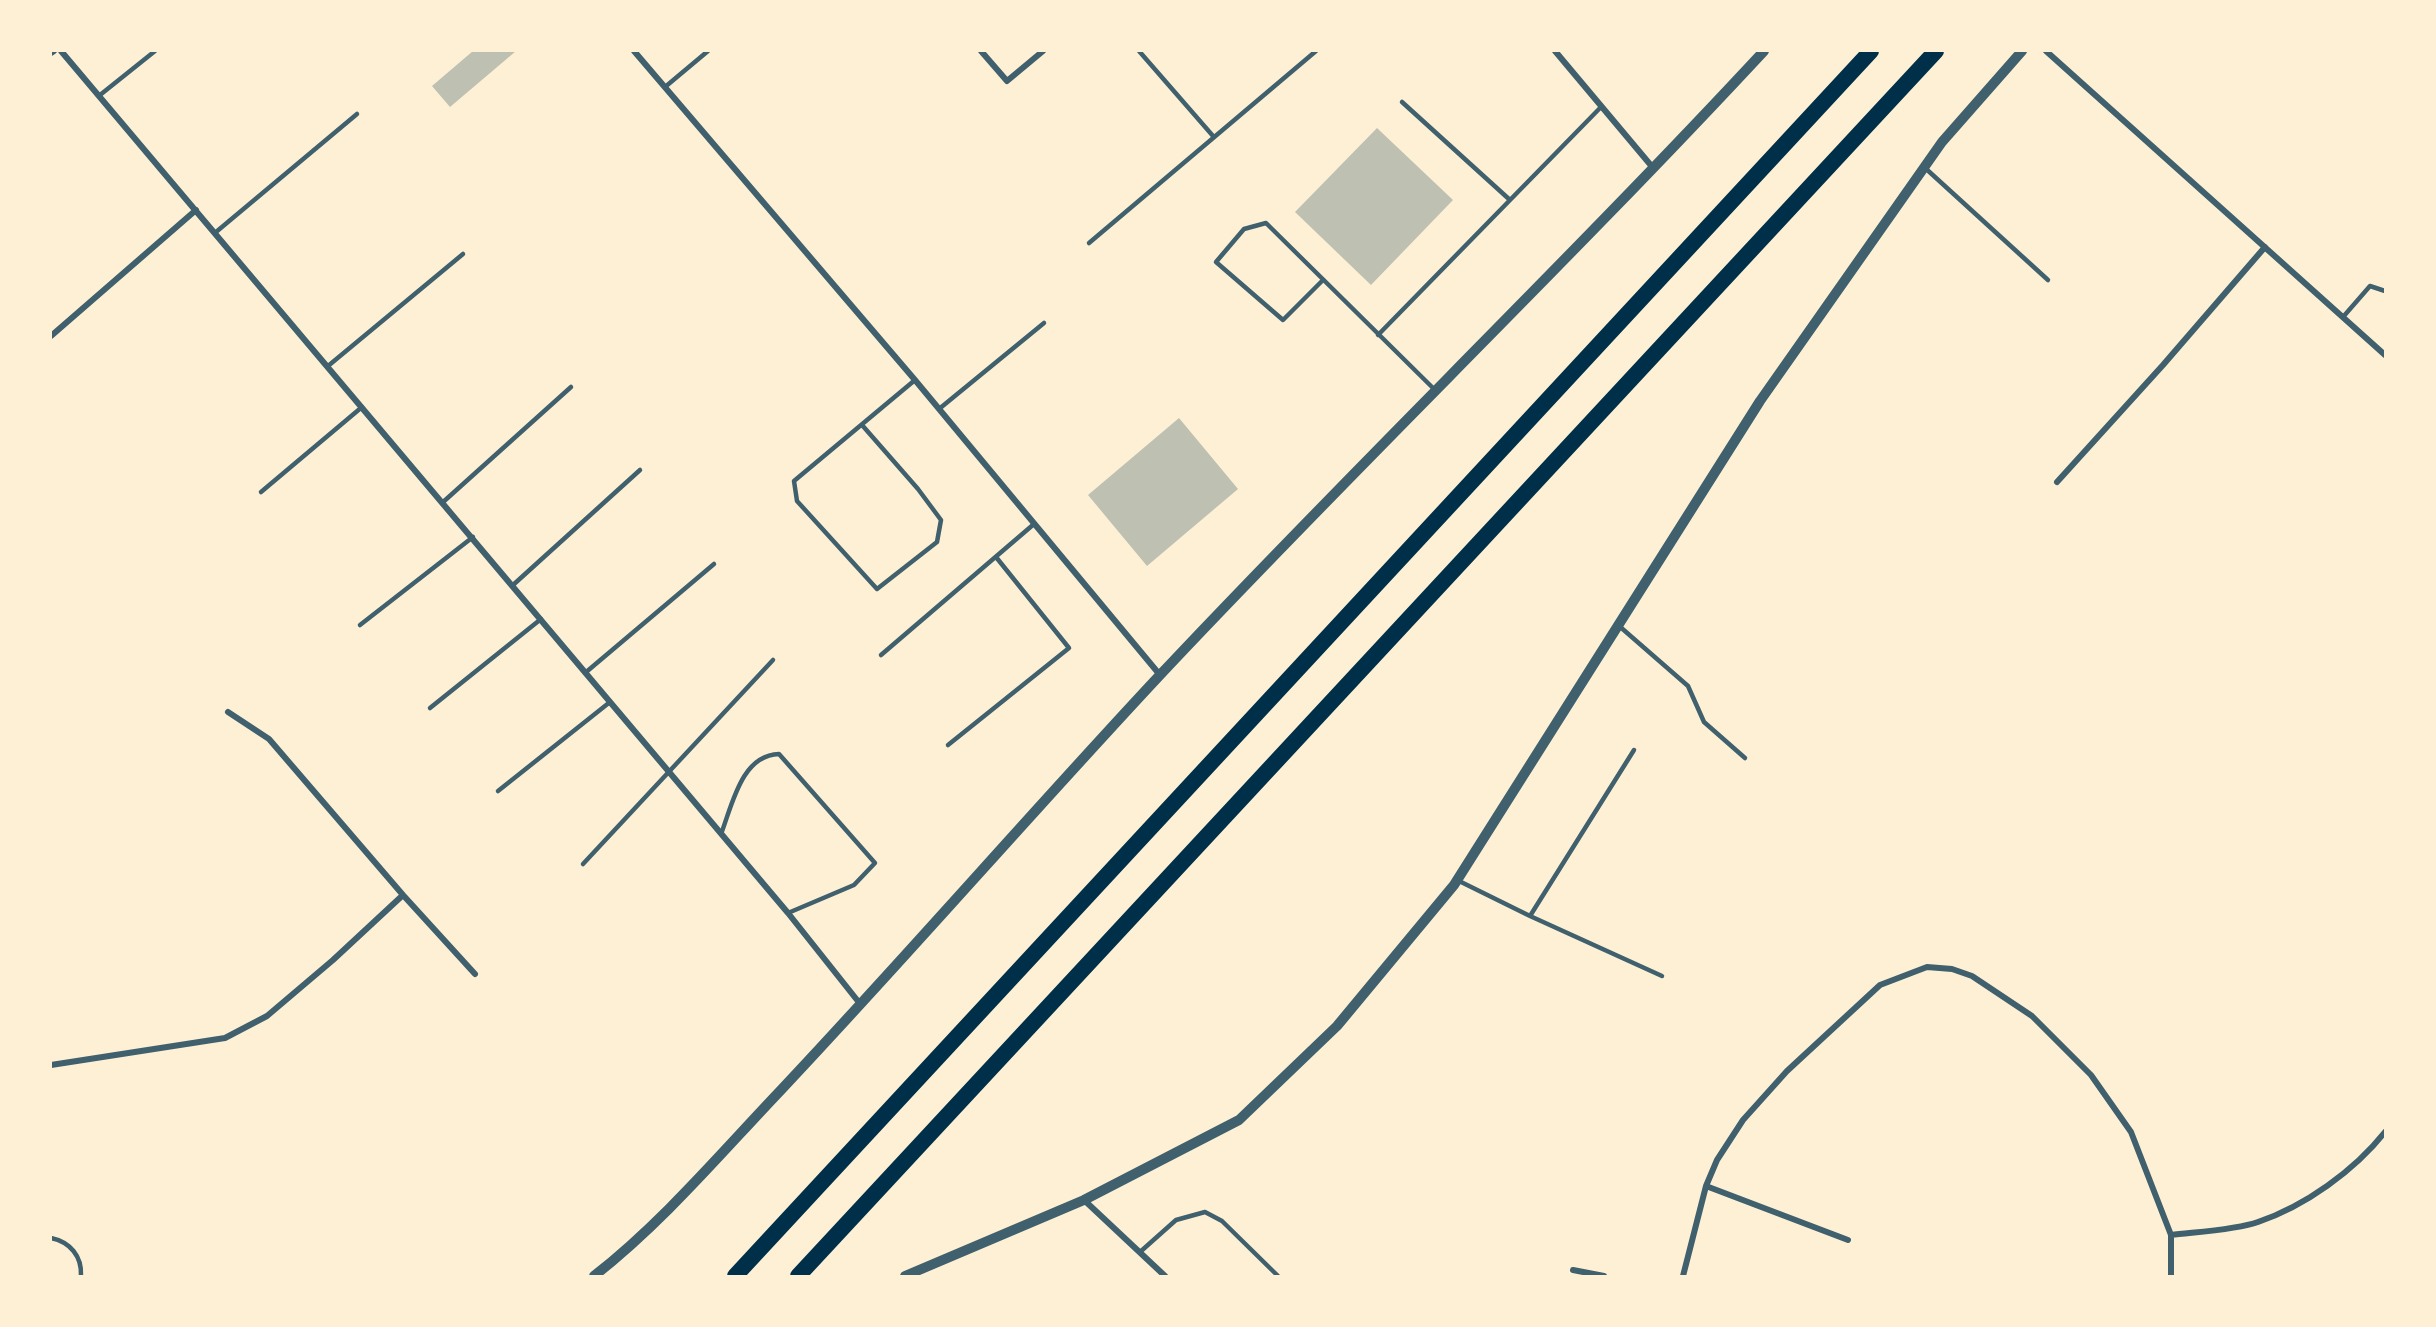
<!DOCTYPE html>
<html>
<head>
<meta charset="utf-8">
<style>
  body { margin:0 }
  #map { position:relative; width:2436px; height:1327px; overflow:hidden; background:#fdf0d5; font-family:Raleway,sans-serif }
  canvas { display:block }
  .frame { position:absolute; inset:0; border:52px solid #fdf0d5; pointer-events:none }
</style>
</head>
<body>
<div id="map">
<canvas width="2436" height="1327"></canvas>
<div class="frame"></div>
</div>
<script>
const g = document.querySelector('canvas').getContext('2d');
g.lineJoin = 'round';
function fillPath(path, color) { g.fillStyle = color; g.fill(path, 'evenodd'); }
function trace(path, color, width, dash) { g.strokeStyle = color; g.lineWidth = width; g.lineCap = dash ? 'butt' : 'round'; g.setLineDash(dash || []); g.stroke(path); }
fillPath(new Path2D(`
  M473 51H516L450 107 432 86Z
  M1377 128 1453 200 1371 285 1295 212Z
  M1179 418 1238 489 1147 566 1088 495Z`), '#bec0b2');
trace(new Path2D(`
  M1139 51 1213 136
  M665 87 708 51
  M100 95 155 51
  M1402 102 1510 200
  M1924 167 2048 280
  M216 232 357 114
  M1089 243 1316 51
  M1323 280 1283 320 1216 262 1244 229 1266 223 1435 390
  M2343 317 2370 286 2385 291
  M1378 335 1601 107
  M328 366 463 254
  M939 409 1044 323
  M862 425 918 489 941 520 937 542 877 589 797 501 794 481 915 380
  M261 492 362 407
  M442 503 571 387
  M513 585 640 470
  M360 625 473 537
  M1618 625 1688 686 1704 722 1745 758
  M881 655 1034 524
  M585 673 714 564
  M430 708 541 619
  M948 745 1069 648 996 557
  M498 791 610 702
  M721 834C732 806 741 755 779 754L875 863 854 885 788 913
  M583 864 773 660
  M1457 880 1530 916 1634 750
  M1530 916 1662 976
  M51 1238C70 1242 82 1256 81 1276
  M1140 1252 1176 1220 1205 1212 1222 1221 1278 1276`), '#3f606c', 4.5);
trace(new Path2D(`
  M61 51 788 913 861 1005
  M634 51 915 380 1160 675
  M981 51 1007 81 1043 51
  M1555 51 1654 169
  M2046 51 2385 355
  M51 53 54 51
  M51 336 196 210
  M2057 482 2163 365 2265 247
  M228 712 269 739 403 895 475 974
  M51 1065 225 1038 267 1016 333 960 403 895
  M1706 1186 1848 1240
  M1084 1200 1165 1276
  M2171 1235C2195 1232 2236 1230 2258 1222 2305 1206 2354 1171 2385 1132
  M1573 1270 1604 1276
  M1683 1276 1706 1186 1717 1160 1743 1120 1787 1071 1880 985 1927 967 1952 969 1972 976 2032 1016 2091 1075 2131 1132 2171 1235V1276`), '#3f606c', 6);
trace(new Path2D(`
  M594 1276C663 1222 721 1153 781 1090 909 954 1032 812 1160 675 1358 464 1567 263 1764 51
  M905 1276 1084 1200 1239 1120 1337 1026 1454 885 1760 401 1942 142 2022 51`), '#3f606c', 10);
trace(new Path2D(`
  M735 1276 1871 51
  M798 1276 1936 51`), '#003049', 16);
</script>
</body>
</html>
